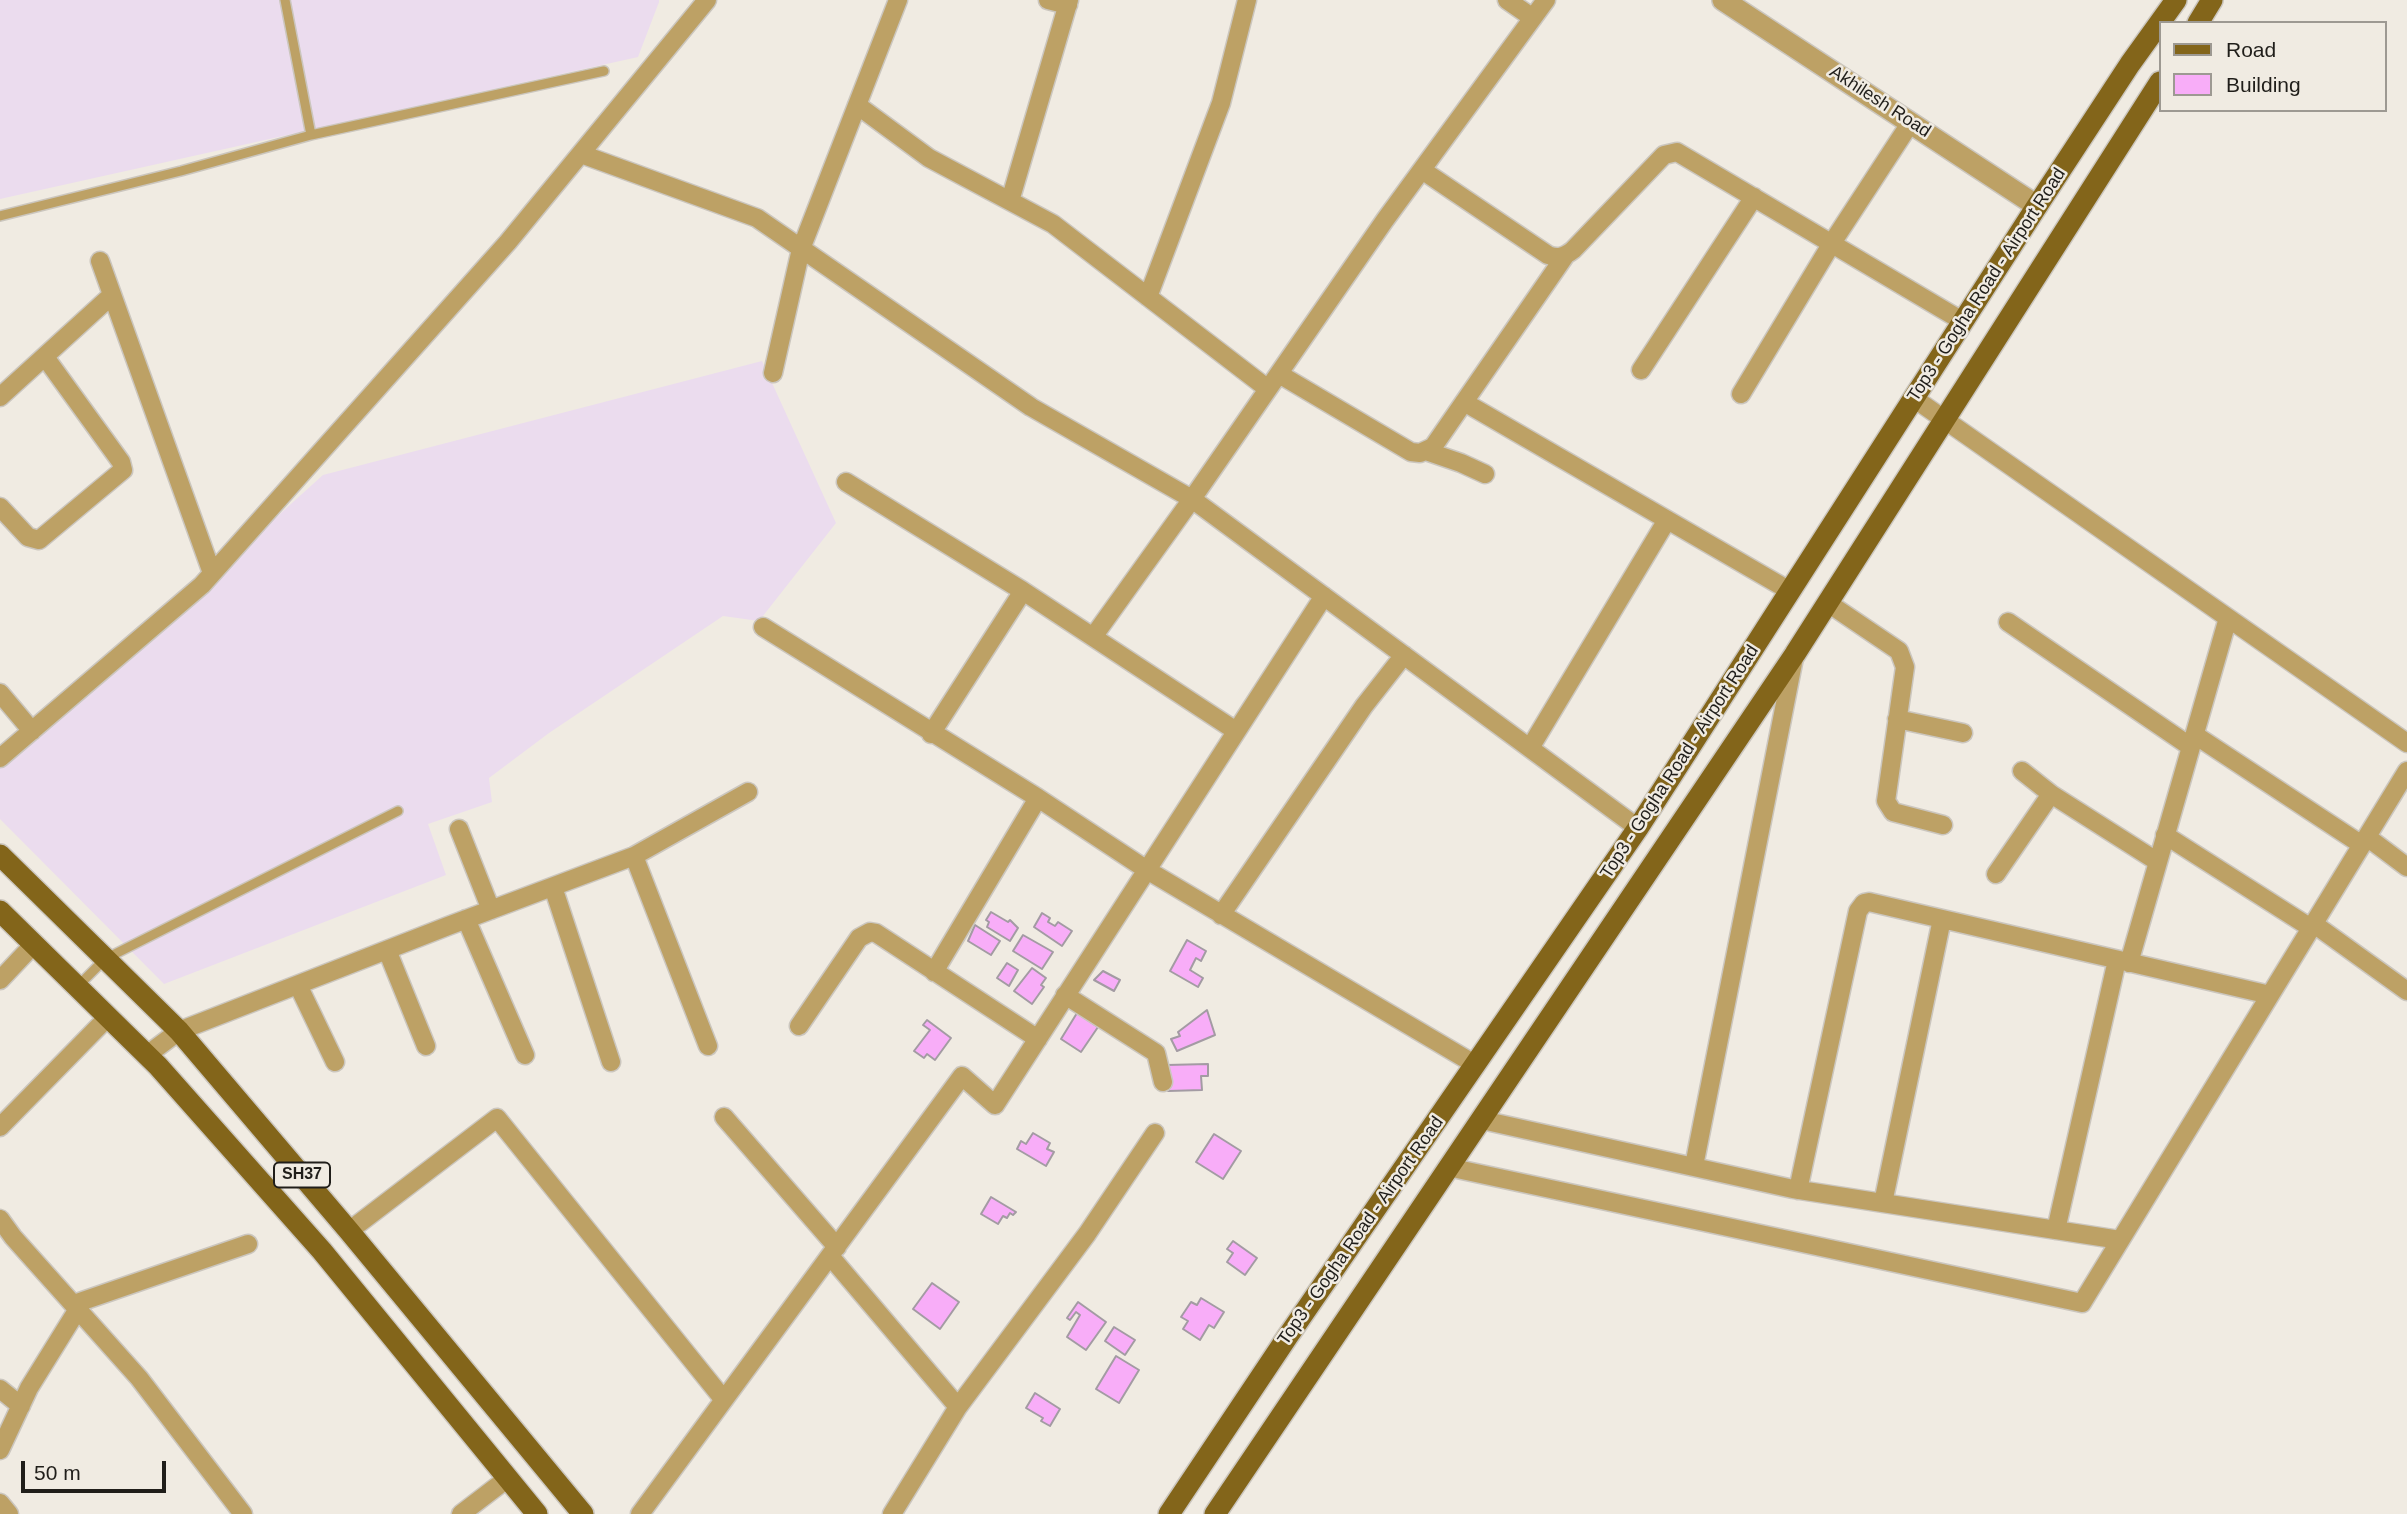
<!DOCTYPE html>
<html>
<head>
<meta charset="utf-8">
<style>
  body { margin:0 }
  #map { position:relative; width:2407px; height:1514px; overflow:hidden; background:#f0ebe2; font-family:Helvetica,sans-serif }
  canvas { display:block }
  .legend { position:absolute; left:2159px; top:21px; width:228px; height:91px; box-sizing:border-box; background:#f0ebe2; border:2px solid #9d9992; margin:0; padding:9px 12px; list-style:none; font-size:21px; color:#201e1a }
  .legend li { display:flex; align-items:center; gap:14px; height:35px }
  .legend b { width:35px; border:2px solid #9d9992 }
  .scale { position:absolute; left:21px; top:1461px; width:145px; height:32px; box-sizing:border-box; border:4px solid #201e1a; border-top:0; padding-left:9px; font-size:21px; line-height:24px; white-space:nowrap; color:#201e1a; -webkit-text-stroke:5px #f0ebe2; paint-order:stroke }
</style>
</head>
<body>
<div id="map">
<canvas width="2407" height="1514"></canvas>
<ul class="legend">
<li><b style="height:9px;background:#83651a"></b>Road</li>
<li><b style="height:19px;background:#f8adf8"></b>Building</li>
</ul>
<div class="scale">50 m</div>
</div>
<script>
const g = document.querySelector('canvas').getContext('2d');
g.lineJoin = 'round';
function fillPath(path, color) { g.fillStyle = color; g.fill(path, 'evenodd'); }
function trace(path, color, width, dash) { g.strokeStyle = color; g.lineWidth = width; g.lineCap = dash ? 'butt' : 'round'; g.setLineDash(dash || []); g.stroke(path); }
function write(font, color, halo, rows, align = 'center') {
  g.font = font + ' Helvetica,sans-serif'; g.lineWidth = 5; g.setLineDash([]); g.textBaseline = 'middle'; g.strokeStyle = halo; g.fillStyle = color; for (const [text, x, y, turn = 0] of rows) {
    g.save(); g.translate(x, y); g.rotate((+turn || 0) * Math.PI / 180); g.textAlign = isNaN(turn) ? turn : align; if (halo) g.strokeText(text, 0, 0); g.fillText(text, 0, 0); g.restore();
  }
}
fillPath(new Path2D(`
  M0 0H659V2L638 57 0 199Z
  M762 361 836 523 759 621 723 616 549 733 489 778 492 802 428 824 446 875 164 984 0 819V767L323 475Z`), '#ebdcee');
const building = new Path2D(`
  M991 912 1008 922 1010 920 1018 928 1010 941 987 927 989 922 986 920Z
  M1042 913 1050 918 1048 922 1055 926 1058 922 1072 931 1062 946 1034 927Z
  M975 925 1000 941 991 955 968 941Z
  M1023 935 1053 952 1042 969 1013 951Z
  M1187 940 1206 951 1201 961 1196 958 1190 970 1203 978 1198 987 1170 971Z
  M1007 963 1018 970 1009 986 997 978Z
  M1032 968 1046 978 1041 985 1044 987 1032 1004 1014 991Z
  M1103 971 1120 980 1114 991 1094 980Z
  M1207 1010 1215 1035 1177 1051 1171 1039 1180 1036 1178 1032Z
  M1077 1013 1098 1027 1081 1052 1061 1039Z
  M927 1020 951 1038 935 1060 927 1054 924 1058 914 1051 930 1030 923 1025Z
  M1208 1064V1076H1201L1202 1090 1168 1091 1167 1065Z
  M1033 1133 1050 1143 1047 1149 1054 1152 1046 1166 1017 1149 1021 1141 1026 1144Z
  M1214 1134 1241 1151 1223 1179 1196 1162Z
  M991 1197 1016 1212 1013 1215 1010 1213 1007 1218 1003 1216 998 1224 981 1214Z
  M1233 1241 1257 1258 1245 1275 1227 1262 1233 1253 1227 1249Z
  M932 1283 959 1302 940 1329 913 1309Z
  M1201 1298 1224 1312 1214 1328 1209 1325 1200 1340 1183 1329 1188 1321 1181 1317 1191 1302 1197 1305Z
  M1078 1302 1106 1322 1086 1350 1067 1337 1080 1315 1076 1312 1070 1320 1067 1318Z
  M1114 1327 1135 1340 1125 1355 1105 1341Z
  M1116 1356 1139 1370 1119 1403 1096 1389Z
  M1035 1393 1060 1409 1050 1426 1041 1421 1043 1418 1026 1408Z`);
fillPath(building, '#f8adf8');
trace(building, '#a39ba3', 2);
const service = new Path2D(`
  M311 135 604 71
  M0 216 181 171 311 135 285 0
  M78 986 105 959 398 811`);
const minor = new Path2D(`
  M1048 0 1068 5
  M1507 0 1533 18
  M1546 0 1385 220 1192 499 1638 828
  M857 105 929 158 1053 224 1268 389
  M581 154 757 218 1031 407 1192 499 1093 637
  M1422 170 1548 255C1558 259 1564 257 1573 250L1664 155 1677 152 1964 322
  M1010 201 1069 0
  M100 261 212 573
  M1148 297 1221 103 1247 0
  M1641 370 1754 197
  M773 373 801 249 898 0
  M1279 374 1411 452 1420 453 1433 447 1565 256
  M1741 394 1832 243 1911 122
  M0 397 112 295
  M1915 399 2407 743
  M1464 402 1790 591
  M1426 451 1461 463 1485 474
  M846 482 1023 591 1236 731
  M0 507 28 537 39 540 123 470 121 462 45 357
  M1828 603 1899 651 1905 667 1886 801 1893 812 1943 825
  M2008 622 2191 747
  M763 627 1038 798 1147 870 1476 1065
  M0 693 32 731
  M1897 719 1963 733
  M931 734 1023 591
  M2195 735 2362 845
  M1530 748 1667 520
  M0 758 202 585 508 242 707 0
  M2022 771 2051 794 2158 862
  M459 829 491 910
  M2165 835 2311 928
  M2367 837 2407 867
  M634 856 708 1046
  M1996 874 2051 794
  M553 887 611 1062
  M1221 915 1364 706 1404 655
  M466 919 525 1055
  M2314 924 2407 991
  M387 950 426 1046
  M2129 963 2228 618
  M934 972 1038 798
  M0 980 34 944
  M298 985 335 1062
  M1065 995 1156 1053 1163 1082
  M799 1026 859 938 870 932 876 933 1038 1039
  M147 1055 179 1031 448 926 634 856 748 792
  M724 1117 837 1247
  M1482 1120 1793 1189 2120 1240
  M0 1127 108 1017
  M1694 1166 1794 658
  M1448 1167 2082 1303 2407 771
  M1798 1190 1858 911 1864 903 1869 902 2270 995
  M1883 1203 1942 919
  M0 1219 13 1237 139 1378 243 1514
  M2056 1230 2117 960
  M349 1231 497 1118 724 1400
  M830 1256 958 1407
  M74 1304 248 1244
  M0 1389 21 1406
  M0 1450 29 1388 78 1309
  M0 1503 9 1514
  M461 1514 508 1478
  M640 1514 962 1076 995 1105 1324 596
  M892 1514 958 1407 1087 1234 1155 1133`);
const tertiary = new Path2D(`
  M1723 0 2037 206`);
const primary = new Path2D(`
  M2198 23 2212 0
  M0 855 179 1031 349 1231 583 1514
  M0 911 158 1066 322 1251 537 1514
  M1169 1514 1288 1336 1638 828 2037 206 2130 64 2176 0
  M1215 1514 1795 654 2160 82`);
trace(service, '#cbc6be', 12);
trace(minor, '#cbc6be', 21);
trace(tertiary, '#cbc6be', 24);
trace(primary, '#cbc6be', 24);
trace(service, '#bda165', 9);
trace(minor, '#bda165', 18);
trace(tertiary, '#bda165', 21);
trace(primary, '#83651a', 21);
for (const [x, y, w] of [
  [302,1175,56]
]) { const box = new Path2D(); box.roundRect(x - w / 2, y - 12.5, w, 25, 5); g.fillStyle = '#f0ebe2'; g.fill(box); trace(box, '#201e1a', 2); }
write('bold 16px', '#201e1a', null, [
  ["SH37",302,1175]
]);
write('18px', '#201e1a', '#f0ebe2', [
  ["Akhilesh Road",1880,102,33],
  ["Top3 - Gogha Road - Airport Road",1987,285,-57],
  ["Top3 - Gogha Road - Airport Road",1680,762,-57],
  ["Top3 - Gogha Road - Airport Road",1361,1231,-55]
]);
</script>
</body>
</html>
